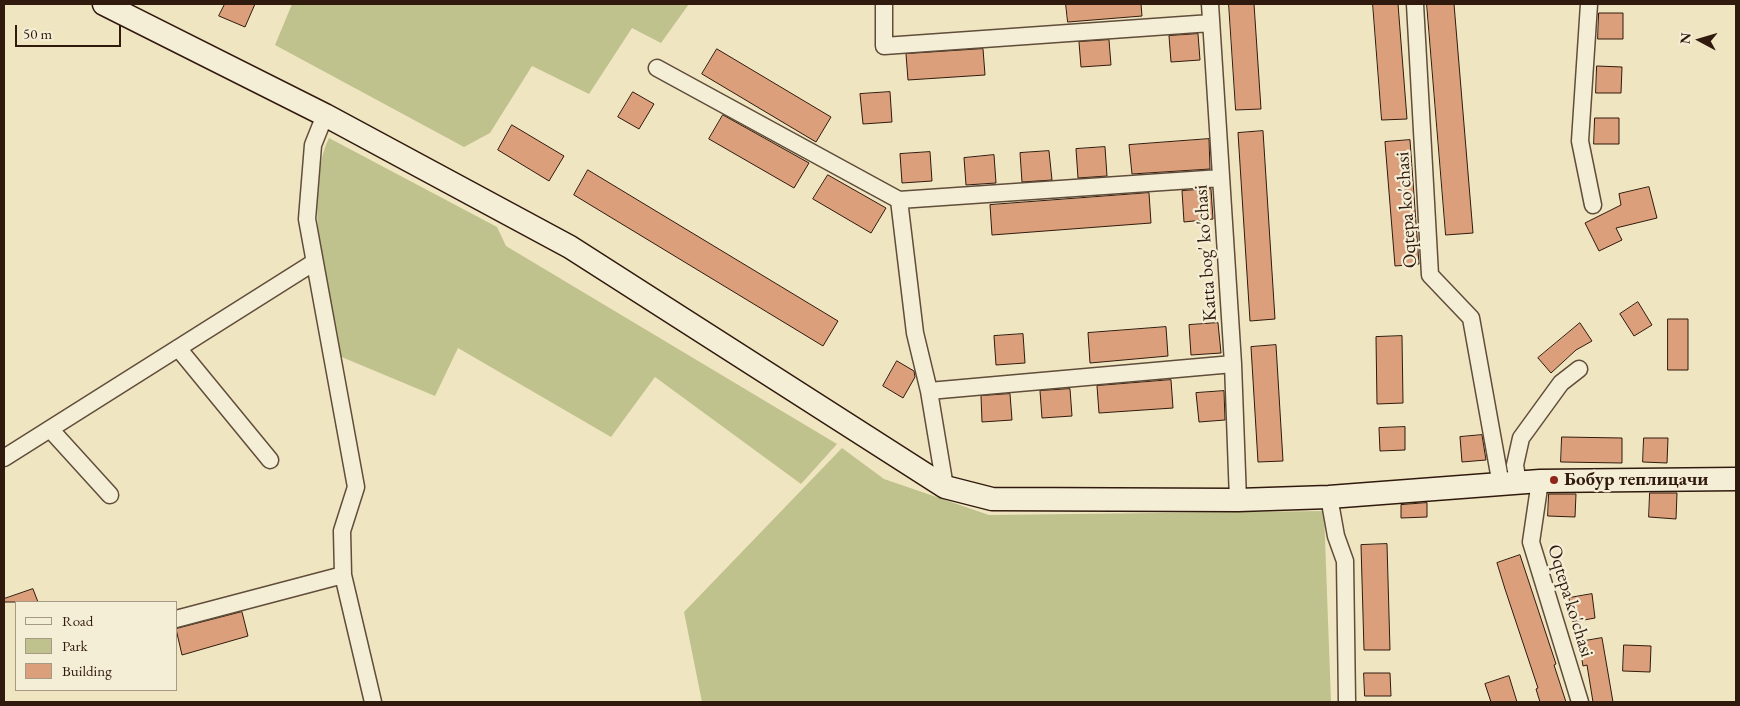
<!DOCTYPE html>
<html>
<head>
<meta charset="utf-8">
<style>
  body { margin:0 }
  #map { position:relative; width:1740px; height:706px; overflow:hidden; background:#f0e5c1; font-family:"EB Garamond",serif }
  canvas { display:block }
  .frame { position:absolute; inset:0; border:5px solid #301a0d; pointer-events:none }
  .legend { position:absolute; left:15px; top:601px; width:162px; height:90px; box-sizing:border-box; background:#f5eed7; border:1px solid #a69986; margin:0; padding:6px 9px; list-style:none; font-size:15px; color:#301a0d }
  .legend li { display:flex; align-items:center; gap:10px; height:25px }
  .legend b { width:25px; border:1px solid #a69986 }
  .north { position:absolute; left:1675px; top:15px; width:50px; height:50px; -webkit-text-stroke:4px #f5eed7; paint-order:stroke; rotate:276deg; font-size:14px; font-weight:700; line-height:20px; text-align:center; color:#301a0d }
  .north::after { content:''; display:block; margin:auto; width:18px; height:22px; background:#301a0d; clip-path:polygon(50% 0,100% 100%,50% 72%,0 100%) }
  .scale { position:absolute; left:15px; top:25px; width:106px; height:22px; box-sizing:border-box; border:2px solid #301a0d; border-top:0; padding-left:6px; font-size:15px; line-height:18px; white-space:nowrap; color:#301a0d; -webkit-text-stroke:4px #f5eed7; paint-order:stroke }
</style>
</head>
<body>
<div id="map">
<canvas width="1740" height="706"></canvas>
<div class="frame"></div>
<ul class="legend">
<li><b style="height:6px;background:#f5eed7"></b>Road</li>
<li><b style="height:14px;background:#c0c28e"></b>Park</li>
<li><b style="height:14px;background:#dba07b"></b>Building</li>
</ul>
<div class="north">N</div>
<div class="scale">50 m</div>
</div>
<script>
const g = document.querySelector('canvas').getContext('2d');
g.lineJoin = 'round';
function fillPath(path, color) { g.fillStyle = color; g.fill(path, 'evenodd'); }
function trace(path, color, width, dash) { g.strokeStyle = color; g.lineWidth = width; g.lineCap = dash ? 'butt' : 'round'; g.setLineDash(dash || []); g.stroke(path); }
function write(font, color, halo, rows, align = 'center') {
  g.font = font + ' "EB Garamond",serif'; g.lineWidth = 4.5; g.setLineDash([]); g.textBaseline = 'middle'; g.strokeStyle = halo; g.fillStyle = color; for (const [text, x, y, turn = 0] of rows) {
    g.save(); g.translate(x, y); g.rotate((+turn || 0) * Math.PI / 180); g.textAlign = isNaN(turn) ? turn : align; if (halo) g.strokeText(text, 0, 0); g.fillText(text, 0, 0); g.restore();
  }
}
fillPath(new Path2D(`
  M292 4H689L661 43 632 28 589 94 532 66 490 133 464 147 275 45Z
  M329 138 497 227 506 246 837 444 801 484 655 377 611 437 458 348 435 396 332 353C326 296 304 188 329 138Z
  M842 448 884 479 989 515 1324 511 1331 702H702L684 612Z`), '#c0c28e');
const building = new Path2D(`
  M225 4H255L245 27 219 16Z
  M1066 4H1141L1142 16 1068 22Z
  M1229 4H1254L1261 109 1236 110Z
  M1373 4H1398L1407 119 1382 120Z
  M1427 4H1454L1473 233 1446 235Z
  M1599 13H1623V39H1598Z
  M1198 34 1200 60 1171 62 1169 36Z
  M1109 40 1111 65 1081 67 1079 42Z
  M717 49 831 117 816 142 702 74Z
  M983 49 985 75 908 80 906 54Z
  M1597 66 1622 67 1621 93H1596Z
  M633 92 654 104 639 129 618 117Z
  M890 92 892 122 863 124 860 94Z
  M723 115 809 163 794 188 709 139Z
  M1595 118H1619V144H1594Z
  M512 125 564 156 549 181 498 150Z
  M1263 131 1275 319 1250 321 1238 133Z
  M1209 139 1210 169 1132 174 1129 145Z
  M1410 140 1419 264 1395 266 1385 142Z
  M1105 147 1107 176 1078 178 1076 149Z
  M1049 151 1052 180 1022 182 1020 153Z
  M930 152 932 181 902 183 900 154Z
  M994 155 996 183 966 185 964 158Z
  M588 170 838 321 823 346 574 195Z
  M828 175 886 208 871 233 813 199Z
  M1649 187 1657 218 1616 228 1622 240 1599 251 1585 223 1621 205 1619 194Z
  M1211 189 1213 219 1184 222 1182 191Z
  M1149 193 1151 223 992 235 990 205Z
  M1638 302 1652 325 1634 336 1620 314Z
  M1668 319H1688V370H1668Z
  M1218 323 1221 353 1191 355 1189 325Z
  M1580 323 1592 341 1576 350 1551 373 1538 358Z
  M1166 327 1168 356 1090 363 1088 333Z
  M1023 334 1025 363 996 365 994 336Z
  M1402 336 1403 403 1377 404 1376 337Z
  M1276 345 1283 461 1258 462 1251 347Z
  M897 361 914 371 915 377 903 398 883 386Z
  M1171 380 1173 408 1099 413 1097 386Z
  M1070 389 1072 416 1042 418 1040 391Z
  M1224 391 1225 420 1199 422 1196 393Z
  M1010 394 1012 420 982 422 981 396Z
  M1405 427V450L1380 451 1379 428Z
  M1482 435 1486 460 1462 462 1460 437Z
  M1562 437 1622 438V463L1561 462Z
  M1644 438H1668L1667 463 1643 462Z
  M1650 493H1677L1676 519 1649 517Z
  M1549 494H1576L1575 517 1548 516Z
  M1427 503V517L1401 518V505Z
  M1387 544 1390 650H1364L1361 545Z
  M1520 555 1556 664 1554 665 1566 702H1540L1536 689 1538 688 1505 589 1497 563Z
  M33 589 38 602H4V599Z
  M1592 594 1595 618 1573 622 1569 598Z
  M242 612 248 636 182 655 176 629Z
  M1602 638 1613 702H1593L1587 665 1583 666 1579 642Z
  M1624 645 1651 646 1650 672 1623 671Z
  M1364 673H1390L1391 696H1365Z
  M1509 676 1517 702H1491L1485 684Z`);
fillPath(building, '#dba07b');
trace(building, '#301a0d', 1);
const street = new Path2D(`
  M884 4V46L1211 23
  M1210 4 1233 364 1238 500
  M1415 4 1430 275 1471 318 1501 485
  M1589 4 1580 141 1593 205
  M657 68 899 200 1221 178
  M325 115 313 145 307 219 356 487 342 531 343 575 373 702
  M899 200 915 333 929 391 945 487
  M178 348 270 460
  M929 391 1233 364
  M50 429 110 495
  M4 458 313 263
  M1540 481 1531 542 1580 702
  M1518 483 1515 465 1521 438 1561 383 1579 369
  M1329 497 1336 536 1345 561 1347 702
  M176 619 343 575`);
const secondary = new Path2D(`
  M104 4 325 115 570 247 945 487 992 499 1238 500 1329 497 1540 481 1736 479`);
trace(street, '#604d3a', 19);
trace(secondary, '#301a0d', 25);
trace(street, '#f5eed7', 16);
trace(secondary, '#f5eed7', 22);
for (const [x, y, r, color] of [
  [1554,480,5,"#8f2418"]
]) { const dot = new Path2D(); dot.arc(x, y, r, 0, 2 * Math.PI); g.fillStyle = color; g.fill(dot); trace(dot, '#f5eed7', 2); }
write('19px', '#301a0d', '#f5eed7', [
  ["Oqtepa ko'chasi",1407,210,-94],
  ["Katta bog' ko'chasi",1206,253,-94],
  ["Oqtepa ko'chasi",1570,601,73]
]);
write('bold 19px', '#301a0d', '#f5eed7', [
  ["Бобур теплицачи",1564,480]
], 'left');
</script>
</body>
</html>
